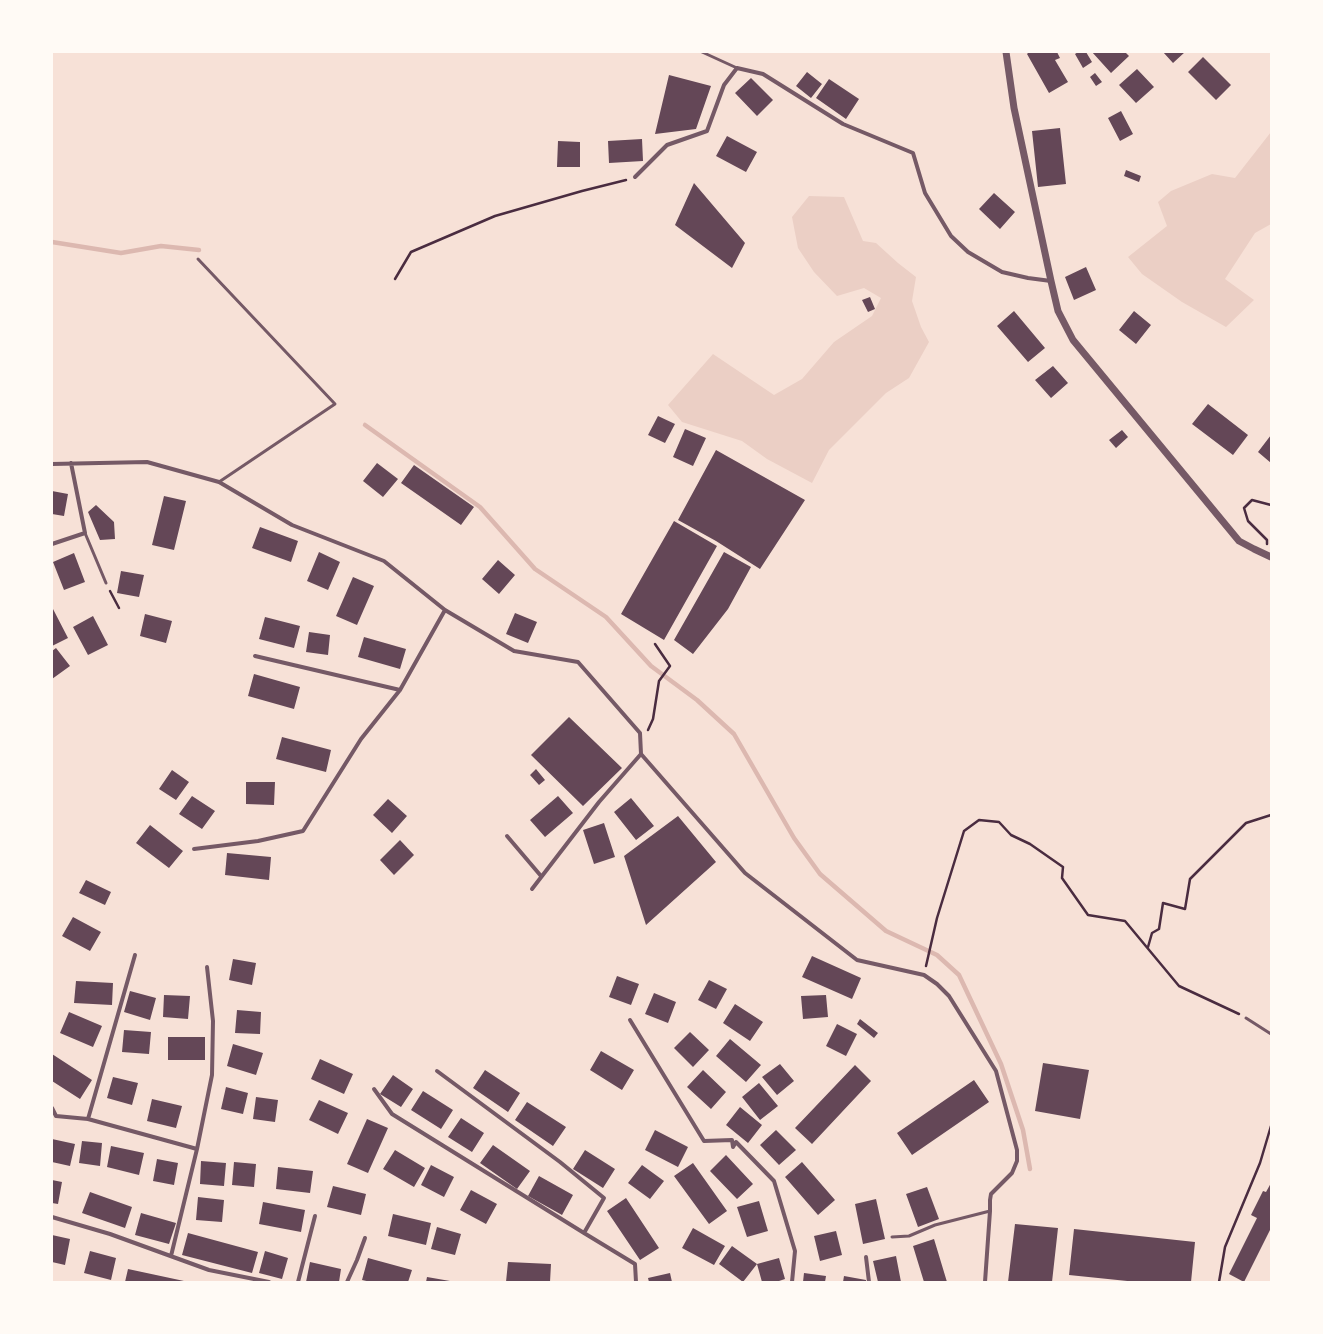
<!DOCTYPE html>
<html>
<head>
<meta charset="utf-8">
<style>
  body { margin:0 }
  #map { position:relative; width:1323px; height:1334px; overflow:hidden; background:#f7e1d7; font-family:"Fira Sans Condensed",sans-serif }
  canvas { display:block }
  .frame { position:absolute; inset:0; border:53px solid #fffaf5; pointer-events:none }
</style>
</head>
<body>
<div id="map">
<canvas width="1323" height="1334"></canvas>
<div class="frame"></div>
</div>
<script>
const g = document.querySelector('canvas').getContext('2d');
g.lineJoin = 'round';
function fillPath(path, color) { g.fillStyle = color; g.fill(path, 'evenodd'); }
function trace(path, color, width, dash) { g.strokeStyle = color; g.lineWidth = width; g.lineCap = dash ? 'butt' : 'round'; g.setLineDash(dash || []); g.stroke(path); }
fillPath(new Path2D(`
  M1271 132V224L1255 233 1225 279 1254 300 1226 327 1182 302 1142 274 1128 257 1167 226 1158 202 1171 191 1212 174 1235 178Z
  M809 196 844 197 863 241 876 243 898 263 916 277 912 301 921 327 929 342 909 378 886 393 829 450 812 483 767 459 742 441 682 422 668 405 713 354 774 395 802 379 834 342 872 316 881 298 864 288 837 296 814 272 798 248 792 217Z`), '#ebcfc5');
trace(new Path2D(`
  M52 242 121 253 161 246 199 250
  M365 425 480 507 535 569 606 617 651 666 697 700 734 734 794 838 820 874 886 931 937 955 959 975 1001 1064 1023 1130 1030 1169`), '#dcb8b0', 4.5);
fillPath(new Path2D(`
  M1029 52H1057L1060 58 1055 60 1068 82 1049 93 1027 54Z
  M1078 52H1086L1092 62 1083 68 1075 54Z
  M1092 52H1125L1129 56 1111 73Z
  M1163 52H1185L1173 63Z
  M1203 57 1231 85 1216 100 1188 72Z
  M1137 69 1154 87 1136 103 1119 85Z
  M807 72 822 84 811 98 796 86Z
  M1095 73 1102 82 1096 86 1090 77Z
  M669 75 711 86 696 129 655 134Z
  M751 78 773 100 757 116 735 93Z
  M829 79 859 99 846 119 816 98Z
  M1121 111 1133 134 1120 141 1108 118Z
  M1060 128 1066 184 1038 187 1032 131Z
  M727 136 757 152 746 172 716 156Z
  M642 139 643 161 609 163 608 141Z
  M558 141 580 142V167H557Z
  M1126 170 1141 176 1139 182 1124 176Z
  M694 183 745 243 732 268 675 225Z
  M994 193 1015 212 1000 229 979 209Z
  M1086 267 1096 290 1074 300 1065 277Z
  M870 297 875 309 868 312 862 300Z
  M1014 311 1045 348 1028 362 997 326Z
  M1134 311 1151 325 1136 344 1119 330Z
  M1053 366 1068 383 1051 398 1035 380Z
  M1208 404 1248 435 1233 455 1192 424Z
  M658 416 675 424 665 443 648 435Z
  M685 429 706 438 693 466 673 457Z
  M1122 430 1128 437 1116 448 1109 440Z
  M1271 435V463L1258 452Z
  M716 450 805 500 760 569 716 541 678 520Z
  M377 463 398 479 383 497 363 481Z
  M414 465 474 507 461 525 401 483Z
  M52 491 68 494 64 516 52 514Z
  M164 496 186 501 174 550 152 545Z
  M96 505 114 522 115 539 100 540 88 512Z
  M674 521 717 546 664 640 621 614Z
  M260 527 298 541 291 562 252 548Z
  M319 552 340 562 328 590 307 581Z
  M724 552 751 567 728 609 693 654 674 640Z
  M74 553 85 582 64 590 53 562Z
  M498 560 515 575 499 594 482 579Z
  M121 571 144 575 139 597 117 593Z
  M353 577 374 586 357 625 336 616Z
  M52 609H53L68 638 52 646Z
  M515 613 537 622 528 643 506 634Z
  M145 614 172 621 166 643 140 636Z
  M93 616 108 645 88 655 73 627Z
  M265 617 300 626 294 648 259 639Z
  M309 632 330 635 328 655 306 652Z
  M364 637 406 649 400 669 358 657Z
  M56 648 70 666 52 679V651Z
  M254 674 300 687 294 709 248 696Z
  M569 717 622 768 583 806 531 755Z
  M282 737 331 750 326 772 276 759Z
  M536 769 545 780 539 785 530 775Z
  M172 770 189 782 176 800 159 789Z
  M246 782H275L274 805 246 804Z
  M192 796 215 811 202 829 179 814Z
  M558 796 573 813 545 837 530 820Z
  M631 798 654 826 636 840 614 812Z
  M388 799 407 816 392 833 373 815Z
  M678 816 716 862 646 925 624 856Z
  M604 823 615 857 594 864 583 830Z
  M150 825 183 851 169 868 136 843Z
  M400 840 414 855 394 875 380 860Z
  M227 853 271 857 269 880 225 875Z
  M86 880 111 892 105 905 79 893Z
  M73 917 101 932 90 951 62 936Z
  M812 956 861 978 852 999 802 977Z
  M233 959 256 963 252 985 229 980Z
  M617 976 639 984 631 1005 609 997Z
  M709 980 727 989 716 1009 698 1000Z
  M76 981 113 983 112 1005 74 1003Z
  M130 991 156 998 150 1020 124 1012Z
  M654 993 676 1002 668 1023 645 1014Z
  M164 995 190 996 188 1019 163 1017Z
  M826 995 828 1017 803 1019 801 996Z
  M735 1004 763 1022 750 1041 723 1023Z
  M237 1010 261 1012 260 1034 235 1033Z
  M69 1012 102 1026 93 1047 60 1033Z
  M860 1019 878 1033 874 1038 857 1024Z
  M837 1024 857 1034 846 1056 826 1046Z
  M124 1030 151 1032 149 1054 122 1052Z
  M690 1032 709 1050 693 1067 674 1048Z
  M168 1037H205V1060H168Z
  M730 1039 761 1065 746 1082 716 1056Z
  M233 1044 263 1053 256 1075 227 1066Z
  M601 1051 634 1070 622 1090 590 1070Z
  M52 1054 92 1080 80 1099 52 1081Z
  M320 1059 353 1074 344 1094 311 1079Z
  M1043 1063 1089 1070 1080 1119 1035 1111Z
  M780 1064 794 1081 777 1095 762 1077Z
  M855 1065 871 1081 812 1144 795 1128Z
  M485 1070 520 1093 508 1112 473 1088Z
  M703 1070 726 1092 711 1109 687 1087Z
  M393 1075 413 1089 401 1107 380 1094Z
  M113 1077 138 1083 132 1105 107 1098Z
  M974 1080 989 1102 912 1155 897 1133Z
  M759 1083 778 1106 760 1120 742 1097Z
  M226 1087 248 1093 243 1114 221 1109Z
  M423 1091 453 1110 441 1129 411 1110Z
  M256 1097 278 1100 275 1122 253 1119Z
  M152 1099 182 1106 176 1128 147 1121Z
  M319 1100 348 1113 338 1134 309 1120Z
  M527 1102 566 1127 553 1146 515 1120Z
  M740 1107 762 1125 748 1143 726 1125Z
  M461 1118 484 1133 472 1152 448 1137Z
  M367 1119 388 1128 368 1173 347 1164Z
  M655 1130 688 1147 678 1167 645 1150Z
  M776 1130 796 1150 779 1165 760 1145Z
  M52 1139 75 1144 70 1166 52 1162Z
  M82 1141 102 1143 100 1166 79 1163Z
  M493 1145 530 1171 517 1189 480 1163Z
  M111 1146 144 1153 139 1175 107 1167Z
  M395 1150 425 1168 414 1187 383 1169Z
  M585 1150 615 1169 603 1188 573 1169Z
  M726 1155 753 1184 737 1199 710 1171Z
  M157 1159 178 1163 174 1185 153 1181Z
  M201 1161 226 1163 224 1186 200 1184Z
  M234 1162 256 1164 254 1187 232 1185Z
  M802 1162 835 1200 818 1215 785 1177Z
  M693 1163 727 1211 709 1224 674 1176Z
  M431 1165 454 1177 444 1197 421 1185Z
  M642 1165 664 1181 650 1199 628 1183Z
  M278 1167 313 1171 310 1193 276 1189Z
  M539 1176 573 1195 562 1215 528 1196Z
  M52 1180 62 1182 58 1204 52 1203Z
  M1271 1183V1228L1244 1282 1229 1274 1257 1218 1251 1215 1263 1191 1266 1192Z
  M333 1186 366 1194 361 1215 327 1207Z
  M927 1187 939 1219 918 1227 906 1194Z
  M471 1190 497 1204 486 1224 460 1210Z
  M90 1192 132 1207 125 1228 82 1213Z
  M198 1197 224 1200 222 1222 196 1220Z
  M626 1198 659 1248 640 1260 607 1211Z
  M876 1199 885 1239 863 1244 855 1204Z
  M759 1201 768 1231 747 1237 737 1207Z
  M263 1202 305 1210 301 1232 259 1224Z
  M141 1213 176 1223 169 1244 135 1235Z
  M393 1214 431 1223 426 1245 388 1236Z
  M1015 1224 1058 1228 1052 1282H1008Z
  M437 1227 461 1234 455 1255 431 1249Z
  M693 1228 725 1246 714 1265 682 1248Z
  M1074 1229 1195 1242 1191 1282H1137L1069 1275Z
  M836 1231 842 1255 820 1261 814 1236Z
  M188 1233 258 1252 252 1273 182 1255Z
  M52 1235 70 1239 65 1265 52 1262Z
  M934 1239 947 1282H924L913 1246Z
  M732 1246 757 1264 743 1282 719 1264Z
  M90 1251 116 1258 111 1280 84 1273Z
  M265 1251 288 1258 282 1279 259 1273Z
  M896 1256 901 1282H878L873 1261Z
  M368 1258 412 1270 408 1282H371L362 1280Z
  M779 1258 785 1279 776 1282H762L757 1264Z
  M310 1262 341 1269 339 1282H306Z
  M508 1262 551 1264 550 1282H506Z
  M128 1269 184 1281V1282H125Z
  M670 1273 672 1282H649L648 1278Z
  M804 1273 826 1276 825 1282H803Z
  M844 1276 866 1280V1282H843Z
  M427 1277 450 1281V1282H426Z`), '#644757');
trace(new Path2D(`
  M395 279 411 252 495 216 582 191 626 180
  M1267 544V540L1248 521 1244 508 1252 500 1271 505
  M110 591 119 608
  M648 730 653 719 659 681 670 666 655 644
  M1148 947 1152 933 1159 929 1163 903 1185 909 1190 879 1246 823 1271 815
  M926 966 937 918 964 831 979 820 999 822 1011 835 1030 844 1063 867 1062 878 1088 915 1125 921 1179 986 1239 1014
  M1219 1282 1225 1247 1260 1163 1271 1126`), '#4a2c40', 2.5);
trace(new Path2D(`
  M702 52 737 68
  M198 259 335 404 219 482
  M85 533 106 583
  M1246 1018 1271 1034
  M892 1237 909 1236 935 1225 990 1211`), '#755966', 3);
trace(new Path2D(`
  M635 177 667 145 707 131 724 85 737 68 763 74 843 124 913 153 925 193 951 236 968 252 1002 272 1028 278 1051 281
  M52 464 147 462 219 482 292 525 384 561 445 610 514 651 578 662 640 733 641 754 745 873 857 960 924 975 937 984 949 996 996 1071 1017 1150V1161L1012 1173 991 1194 990 1200V1211L985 1282
  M52 544 85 533 71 463
  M255 656 400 690
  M507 836 541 876
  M194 849 258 841 303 831 361 739 400 690 445 610
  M532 889 599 802 641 754
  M630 1020 704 1141 732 1140 733 1147 736 1142 774 1181 795 1251 792 1282
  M437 1071 560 1162 604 1198 584 1233
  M374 1089 392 1114 584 1233 635 1264 636 1282
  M52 1108 56 1116 88 1119 197 1149
  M88 1119 135 955
  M52 1217 110 1234 209 1270 269 1282
  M171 1256 197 1149 212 1075 213 1021 207 967
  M866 1257 869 1282
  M298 1282 315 1216
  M347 1282 357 1260 365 1238`), '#755966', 4);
trace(new Path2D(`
  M1006 52 1014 108 1051 281 1058 311 1073 340 1239 541 1254 549 1271 557`), '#755966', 7);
</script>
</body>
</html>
